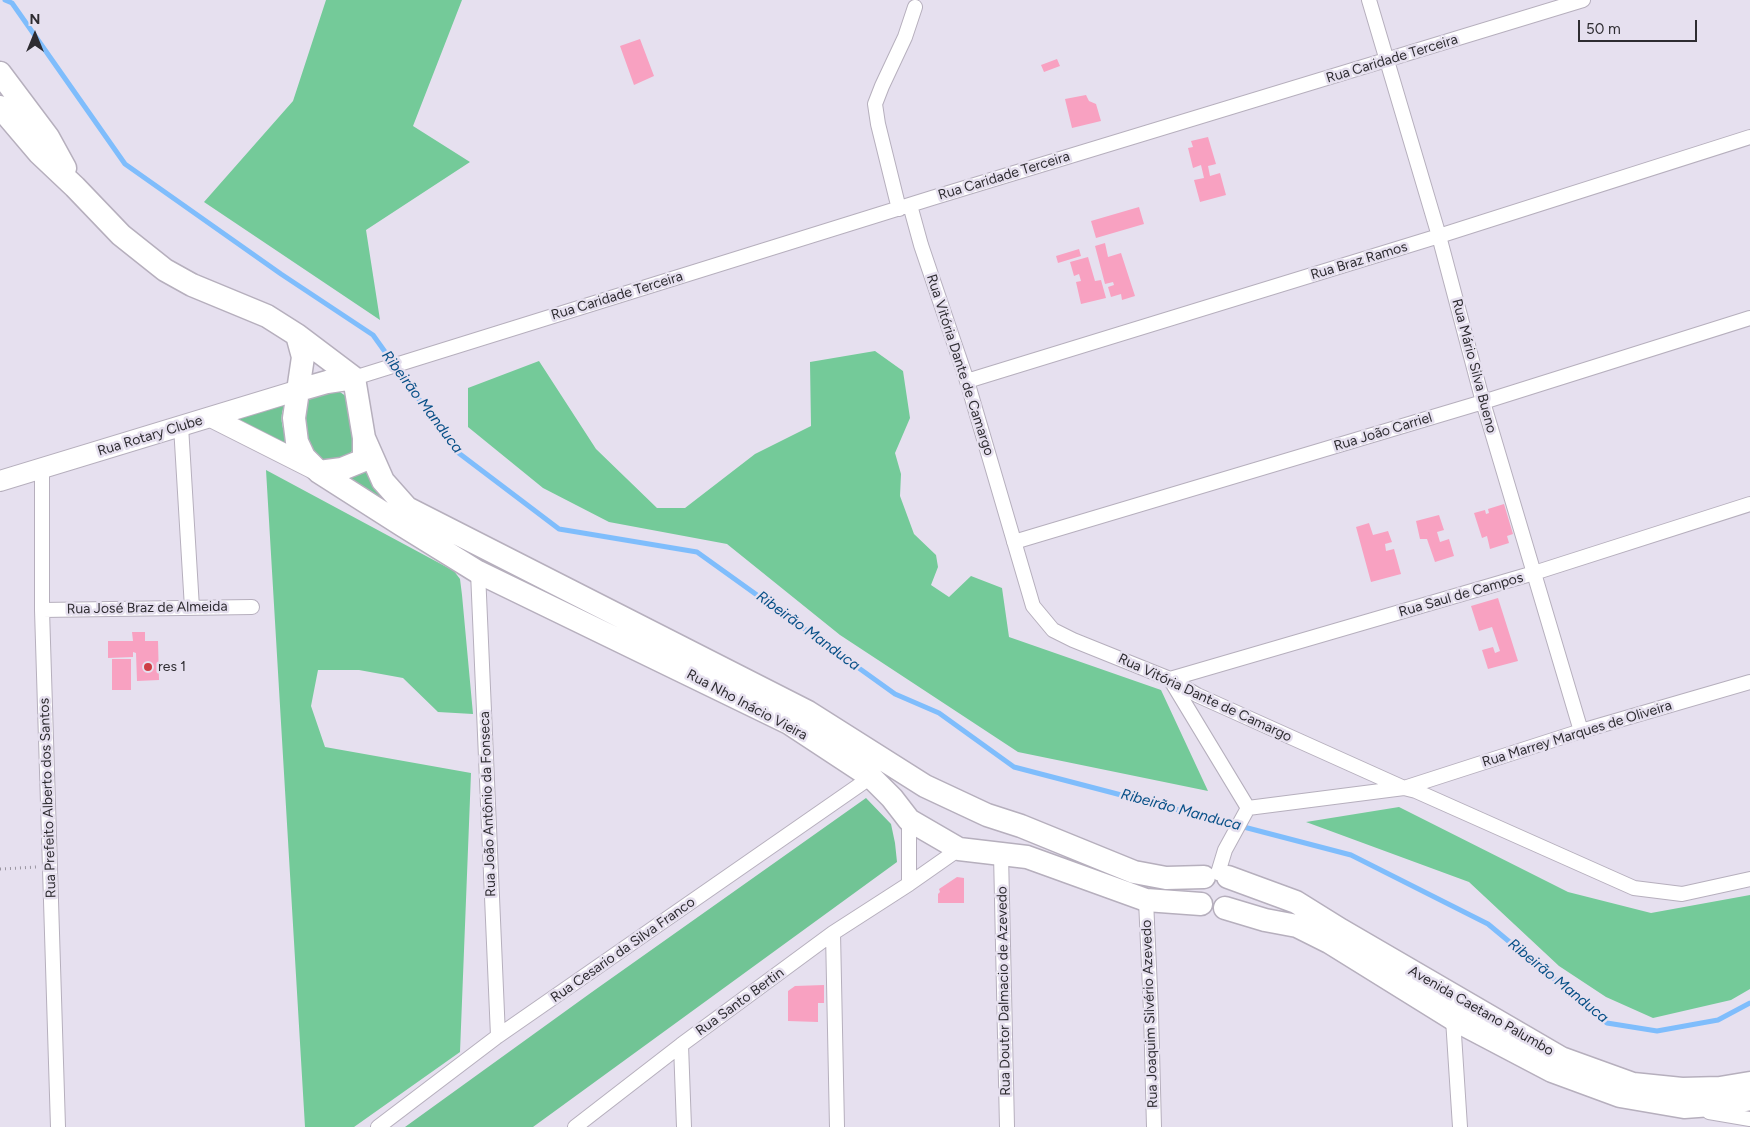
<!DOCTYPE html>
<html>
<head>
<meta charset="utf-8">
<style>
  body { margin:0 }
  #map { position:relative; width:1750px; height:1127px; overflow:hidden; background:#e6e0ef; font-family:Figtree,sans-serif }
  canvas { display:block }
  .north { position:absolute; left:10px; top:10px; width:50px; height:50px; -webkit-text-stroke:4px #e6e0ef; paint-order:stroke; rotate:0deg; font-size:14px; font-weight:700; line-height:20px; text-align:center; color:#2e2c31 }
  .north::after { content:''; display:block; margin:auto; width:18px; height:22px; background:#2e2c31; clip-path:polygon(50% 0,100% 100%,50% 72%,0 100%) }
  .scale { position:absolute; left:1578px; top:20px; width:119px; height:22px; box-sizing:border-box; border:2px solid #2e2c31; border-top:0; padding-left:6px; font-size:15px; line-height:18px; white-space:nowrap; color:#2e2c31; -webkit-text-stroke:4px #e6e0ef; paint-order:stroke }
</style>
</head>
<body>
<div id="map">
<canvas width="1750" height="1127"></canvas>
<div class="north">N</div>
<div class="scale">50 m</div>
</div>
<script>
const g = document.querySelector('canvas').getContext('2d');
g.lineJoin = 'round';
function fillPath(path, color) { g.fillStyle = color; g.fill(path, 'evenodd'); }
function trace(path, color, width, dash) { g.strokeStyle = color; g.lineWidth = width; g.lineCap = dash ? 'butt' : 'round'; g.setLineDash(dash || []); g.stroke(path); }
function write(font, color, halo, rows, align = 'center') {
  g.font = font + ' Figtree,sans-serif'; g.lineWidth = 5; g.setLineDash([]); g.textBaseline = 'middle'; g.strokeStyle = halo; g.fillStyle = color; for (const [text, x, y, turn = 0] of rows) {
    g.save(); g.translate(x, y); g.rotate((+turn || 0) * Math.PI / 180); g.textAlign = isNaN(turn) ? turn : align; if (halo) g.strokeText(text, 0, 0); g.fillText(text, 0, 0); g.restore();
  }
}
fillPath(new Path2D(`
  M340 392 347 397 358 441C347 462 343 459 320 461L310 450 302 429 307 401 322 393Z
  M286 403C276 419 285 435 293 450L237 418Z
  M366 467 385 500 343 478Z
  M866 798 891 824 895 843 897 862 533 1127H405L592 992Z`), '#71c495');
fillPath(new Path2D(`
  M326 0H462L413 126 470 162 366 230 380 320 204 202 293 101Z
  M875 351 903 371 910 418 895 453 901 474 900 496 914 534 936 555 938 567 931 585 949 597 971 576 1002 588 1009 637 1161 690 1208 791 1018 752 840 635 727 544 609 522 543 488 468 427V388L539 361 596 449 657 508H685L755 454 811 426 810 362Z
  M266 470 454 571 460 579 462 595 473 714 438 712 403 678 359 670H318L311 706 325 747 471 773 460 1052 354 1127H305Z
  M1399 807 1568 892 1651 913 1750 895V989L1731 1000 1653 1018 1606 997 1559 966 1469 882 1306 822Z`), '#74ca99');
trace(new Path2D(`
  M5 0 12 3 125 164 281 274 373 335 456 451 559 529 697 552 895 694 939 713 1014 767 1351 855 1488 924 1607 1023 1657 1031 1718 1020 1750 1003`), '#7fbdfc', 5);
fillPath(new Path2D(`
  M640 39 654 76 634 85 620 46Z
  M1057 59 1060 66 1044 72 1041 65Z
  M1086 95 1089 101 1096 104 1101 121 1072 128 1065 99Z
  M1208 137 1216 164 1208 166 1210 176 1220 173 1226 195 1200 202 1194 180 1204 178 1201 165 1193 168 1188 148 1193 147 1191 141Z
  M1139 207 1144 224 1096 238 1091 221Z
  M1105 243 1108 257 1121 253 1135 296 1122 300 1121 294 1111 297 1108 287 1114 285 1113 282 1105 284 1095 246Z
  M1079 249 1081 256 1058 263 1056 256Z
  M1088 257 1095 281 1101 280 1106 298 1081 304 1076 282 1081 281 1079 274 1074 276 1070 262Z
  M1504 504 1513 534 1507 536 1509 543 1490 549 1487 536 1482 538 1474 513 1485 510 1486 514 1489 513 1488 509Z
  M1439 515 1444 530 1437 532 1440 542 1449 539 1454 556 1435 562 1427 539H1420L1416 521Z
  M1369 523 1373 535 1388 531 1392 542 1385 544 1386 551 1394 549 1401 574 1371 582 1356 527Z
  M1498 598 1518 661 1488 669 1482 650 1493 647 1495 653 1500 651 1492 627 1479 631 1471 606Z
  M132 632H145V641H158L159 680 137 681 136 653 133 652V657L108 658V641H133Z
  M112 659H131V690H112Z
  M957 877 964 878V903H938V894L940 892 939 889Z
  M824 985V1003H818V1022L788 1021V991L795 986Z`), '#f8a1c1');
const minor = new Path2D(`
  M1369 0 1439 236 1483 402 1581 731
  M910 205 921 245 967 381 1033 606 1053 630 1073 640 1170 679 1197 695 1404 788 1416 791 1634 888 1682 894 1750 879
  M899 209 878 124 875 104 882 86 905 37 915 7
  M354 378 932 198 1583 0
  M967 381 1439 236 1750 137
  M181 426 192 608
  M42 469V610L58 1127
  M1014 542 1483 402 1750 318
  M478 572 498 1036
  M42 610 252 607
  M1248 808 1170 679 1534 573 1750 504
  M1248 808 1404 788 1581 731 1750 682
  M909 820V884
  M1001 854 1007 1127
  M1218 873 1225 850 1248 808
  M1146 900 1151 1012 1154 1127
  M833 933 837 1127
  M1453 1019 1460 1127
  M681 1045 684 1127
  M1709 1112 1750 1119
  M378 1127 498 1036 871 777
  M575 1127 681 1045 833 933 909 884 959 849`);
const secondary = new Path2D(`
  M211 417 316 470
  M0 481 299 390`);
const primary = new Path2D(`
  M0 73 48 137 65 168
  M0 107 39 153 75 187 121 235 165 270 192 285 267 316 297 335 354 378 364 438 383 481 407 508 808 712 925 786 987 815 1021 826 1134 872 1166 878 1204 877
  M297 335 303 357 294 418 297 442 304 457 319 472 402 525 478 572 789 723 871 777 892 798 909 820 959 849 1027 857 1146 900 1201 904
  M299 390 327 382 354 378
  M319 472 342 469 364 460V438
  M1228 877 1296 902 1341 930 1561 1058 1633 1084 1682 1089 1720 1088 1750 1083
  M1225 908 1265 920 1297 926 1329 942 1453 1019 1552 1071 1620 1096 1684 1107 1725 1104 1750 1099`);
trace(minor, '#b6afbd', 16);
trace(secondary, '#b6afbd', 22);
trace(primary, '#b6afbd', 25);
trace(new Path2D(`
  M0 869 37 867`), '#9b96a1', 3, [1, 4]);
trace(minor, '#fff', 14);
trace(secondary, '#fff', 20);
trace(primary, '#fff', 22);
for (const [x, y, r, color] of [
  [148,667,5,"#ce3e44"]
]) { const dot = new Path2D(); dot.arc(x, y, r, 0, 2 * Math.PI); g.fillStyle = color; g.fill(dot); trace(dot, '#e6e0ef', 2); }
write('14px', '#2e2c31', '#e6e0ef', [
  ["Rua Caridade Terceira",1392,59,-17],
  ["Rua Caridade Terceira",1004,176,-17],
  ["Rua Braz Ramos",1359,261,-17],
  ["Rua Caridade Terceira",617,296,-17],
  ["Rua Vitória Dante de Camargo",960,365,72],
  ["Rua Mário Silva Bueno",1474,366,75],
  ["Rua João Carriel",1383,432,-17],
  ["Rua Rotary Clube",150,436,-17],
  ["Rua Saul de Campos",1461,595,-16],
  ["Rua José Braz de Almeida",147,608,-1],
  ["Rua Vitória Dante de Camargo",1205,698,25],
  ["Rua Nho Inácio Vieira",747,705,28],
  ["Rua Marrey Marques de Oliveira",1577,734,-17],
  ["Rua Prefeito Alberto dos Santos",48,798,-92],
  ["Rua João Antônio da Fonseca",488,804,-92],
  ["Rua Cesario da Silva Franco",623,950,-35],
  ["Rua Doutor Dalmacio de Azevedo",1004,991,-91],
  ["Rua Santo Bertin",740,1002,-36],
  ["Avenida Caetano Palumbo",1481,1011,30],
  ["Rua Joaquim Silvério Azevedo",1150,1014,-92]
]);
write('14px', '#2e2c31', '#e6e0ef', [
  ["res 1",158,667]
], 'left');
write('italic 15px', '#074f87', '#e6e0ef', [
  ["Ribeirão Manduca",422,402,53],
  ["Ribeirão Manduca",808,631,36],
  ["Ribeirão Manduca",1181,810,15],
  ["Ribeirão Manduca",1558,981,39]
]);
</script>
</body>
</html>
